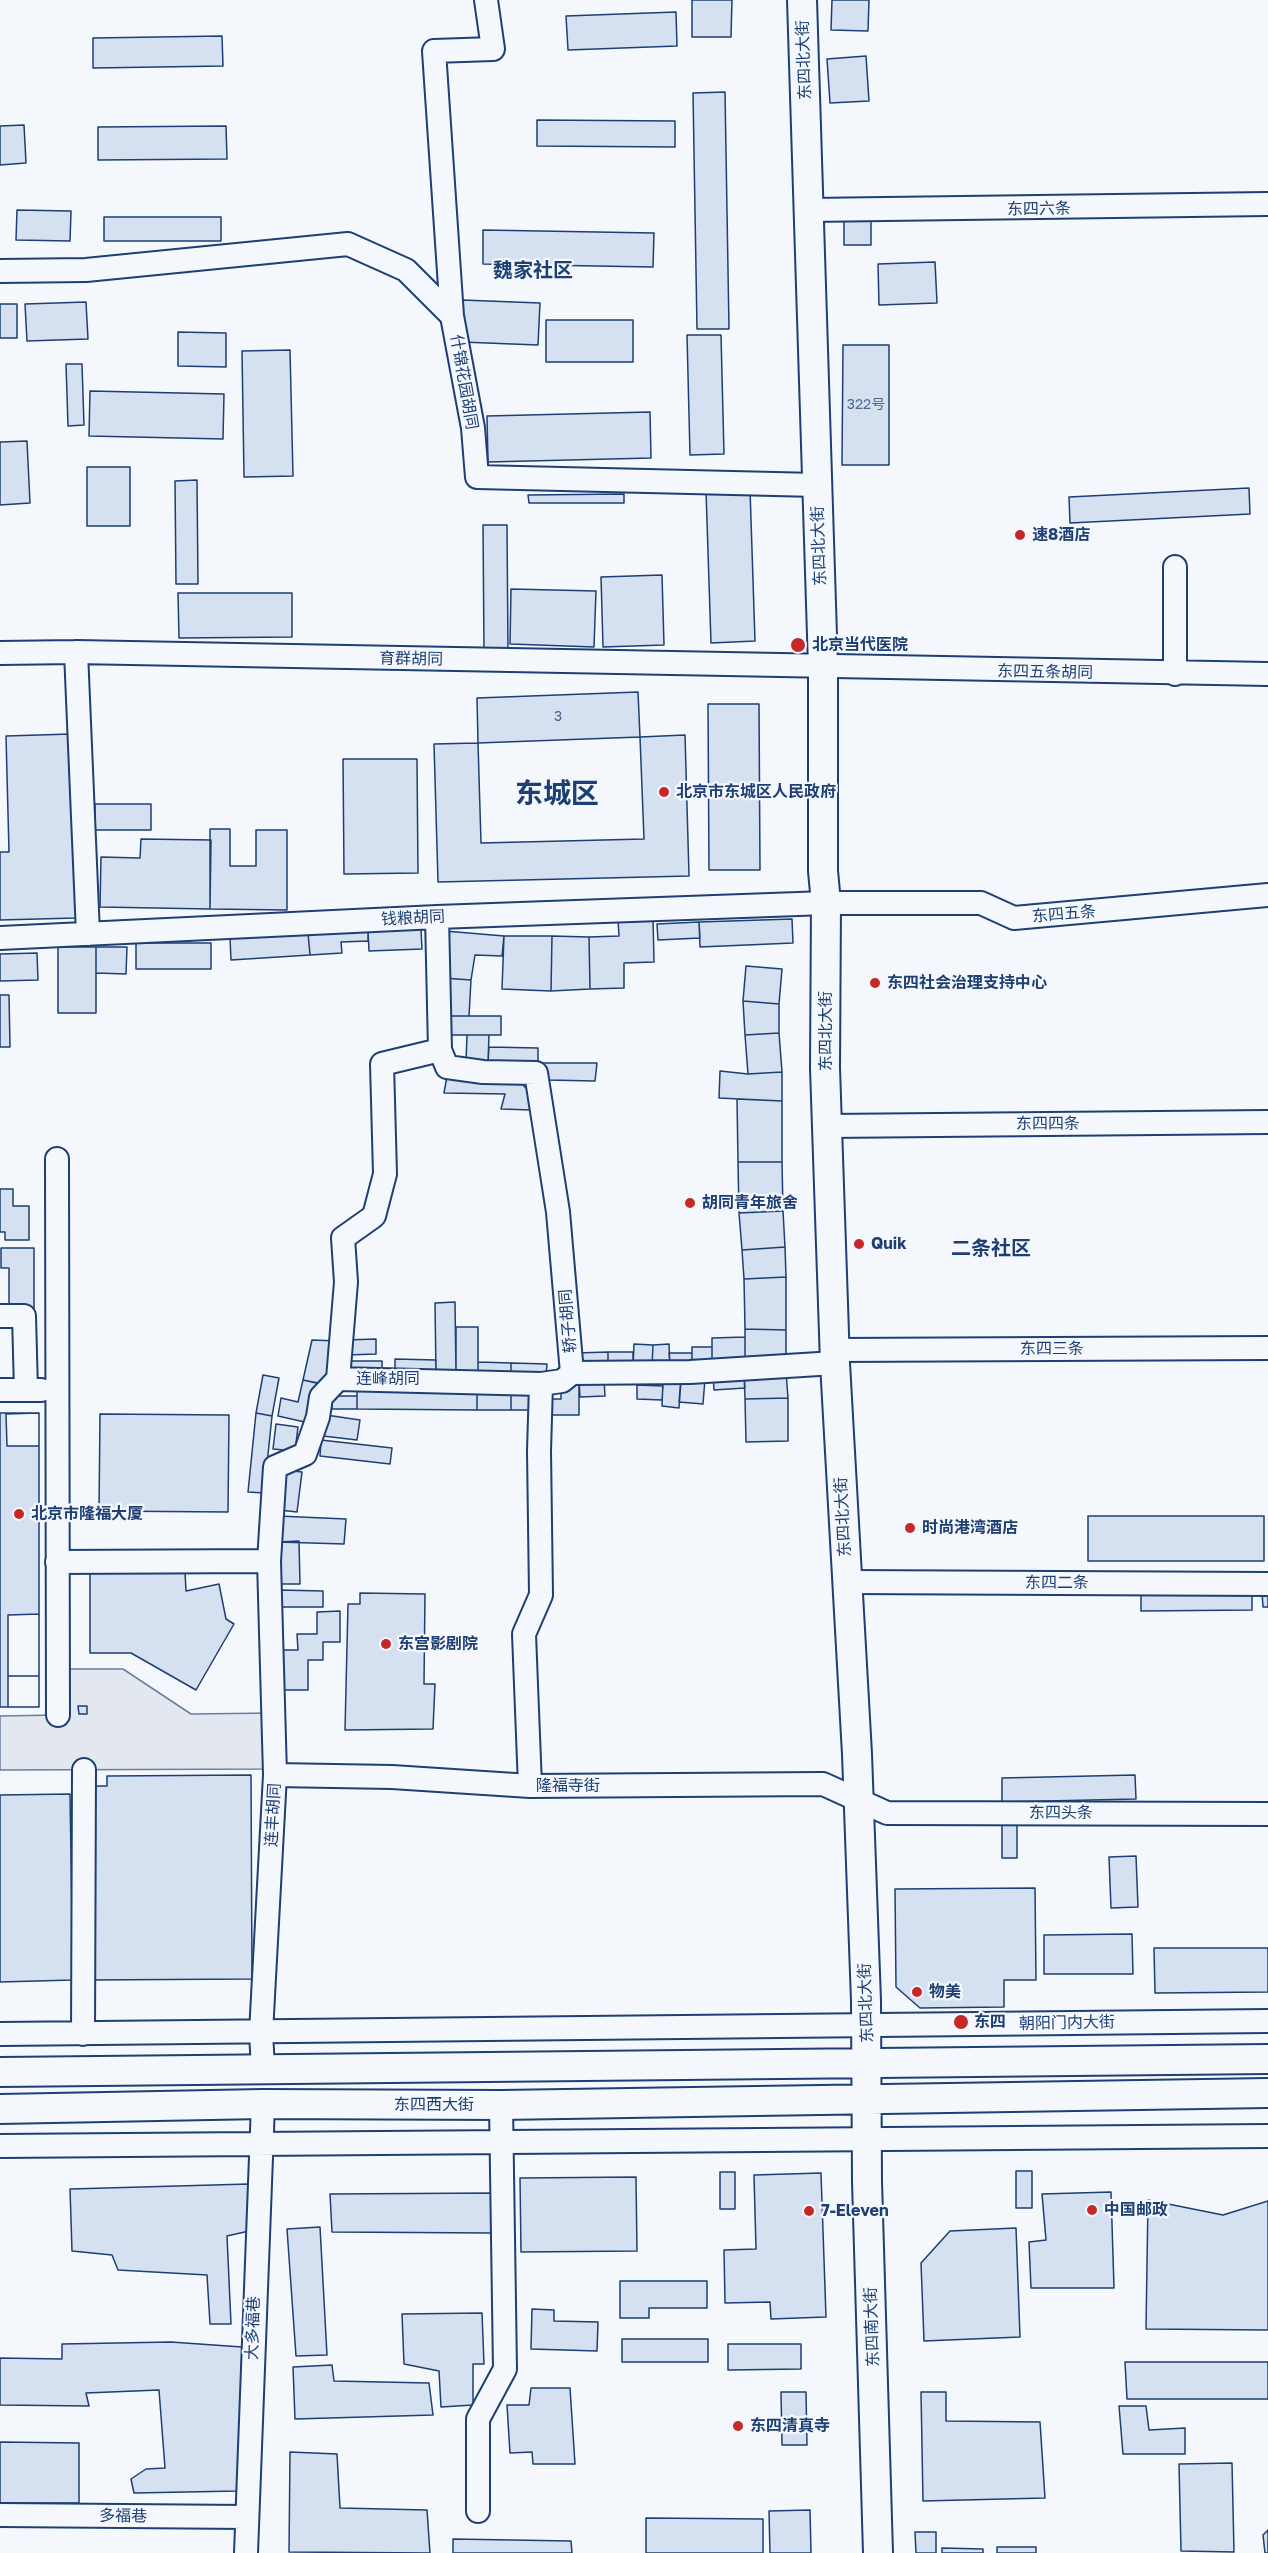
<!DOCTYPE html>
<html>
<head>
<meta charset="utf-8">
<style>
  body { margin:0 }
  canvas { display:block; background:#f4f7fb }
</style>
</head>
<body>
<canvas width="1268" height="2553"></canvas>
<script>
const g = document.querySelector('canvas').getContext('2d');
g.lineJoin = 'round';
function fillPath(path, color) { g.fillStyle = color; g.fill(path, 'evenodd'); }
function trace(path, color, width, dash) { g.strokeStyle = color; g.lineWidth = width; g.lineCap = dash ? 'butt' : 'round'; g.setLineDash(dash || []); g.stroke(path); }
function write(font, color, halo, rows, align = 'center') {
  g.font = font + ' "Golos Text","Noto Sans SC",sans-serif'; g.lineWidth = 4.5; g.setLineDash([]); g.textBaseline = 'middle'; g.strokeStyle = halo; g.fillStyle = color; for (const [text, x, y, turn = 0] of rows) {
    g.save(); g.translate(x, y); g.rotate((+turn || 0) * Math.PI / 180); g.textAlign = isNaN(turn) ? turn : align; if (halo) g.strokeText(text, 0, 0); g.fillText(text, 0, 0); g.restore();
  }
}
const parking = new Path2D(`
  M58 1669H123L191 1714 274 1713V1769L0 1770V1716L58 1715Z`);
fillPath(parking, '#e3e8f0');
trace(parking, '#687fa3', 1.5);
const building = new Path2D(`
  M692 0H732L731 37H692Z
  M832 0H869L868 31 831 30Z
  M676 12 677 46 568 50 566 16Z
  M222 36 223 66 93 68V38Z
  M866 56 869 101 830 103 827 59Z
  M725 92 729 329H697L693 93Z
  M537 120 675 121V147L537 146Z
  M24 125 26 163 0 165V126Z
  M226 126 227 159 98 160V127Z
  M17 210 71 211 70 241 16 240Z
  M104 217H221V241H104Z
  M844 219H871V245H844Z
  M483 230 654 233 653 267 483 264Z
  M935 262 937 303 879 305 878 264Z
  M462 300 540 303 538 345 461 342Z
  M86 302 88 339 27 341 25 304Z
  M0 304H17V338H0Z
  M546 320H633V362H546Z
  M178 332 226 333V367L178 366Z
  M687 335H721L724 454 690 455Z
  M843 345H889V465H842Z
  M290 350 293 476 244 477 242 351Z
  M66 364H82L84 425 68 426Z
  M90 391 224 394 223 439 89 436Z
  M650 412 651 458 488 462 487 416Z
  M27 441 30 503 0 505V442Z
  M87 467H130V526H87Z
  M197 480 198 584H176L175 481Z
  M1249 488 1250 514 1070 523 1069 497Z
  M750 489 755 641 711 643 706 491Z
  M624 494V503H529L528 495Z
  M483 525H507L508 651H484Z
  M662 575 664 645 603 647 601 577Z
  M511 589 596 591 594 647 510 644Z
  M178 593H292V637L179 638Z
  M638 692 640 737 478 743 477 698Z
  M708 704H759L760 870H709Z
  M71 734 76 918 0 920V852H9L6 736Z
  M685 735 689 876 438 882 434 744 478 743 481 843 644 839 640 737Z
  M343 759H417L418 873 344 874Z
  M95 804H151V830H95Z
  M210 829H230V866H256V830H287V910L210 909Z
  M141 839 211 840 210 909 100 907 101 857 140 858Z
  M653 918 654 962 624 963V988L590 989 589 937 619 936 618 919Z
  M792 919 793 943 700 947 699 922Z
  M699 922 700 938 658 940 657 924Z
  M421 929 422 949 369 951 368 931Z
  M368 931V941L341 942 342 953 310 955 308 933Z
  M445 931 504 936 502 956 475 955 471 980 443 978Z
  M308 933 310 955 231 960 230 938Z
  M504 936H552L551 991 502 989Z
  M552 936 589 937 590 989 551 991Z
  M136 943H211V969H136Z
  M58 947H96V1013H58Z
  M96 947H127L126 974 96 973Z
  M37 953 38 980 0 981V954Z
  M746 966 782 969 779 1004 743 1001Z
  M443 978 471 980 469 1016H442Z
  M0 995H9L10 1047H0Z
  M743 1001 779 1004V1033L745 1035Z
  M442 1016H501V1035H442Z
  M779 1033 782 1072 748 1074 745 1035Z
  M467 1035H489L488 1062H466Z
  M489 1047 538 1048V1063L488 1062Z
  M538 1063H597L595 1081 547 1080Z
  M720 1071 748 1074 782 1072V1101L719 1098Z
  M447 1076 519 1081 531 1093V1110L501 1109 505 1094 444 1093Z
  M737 1099 782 1101V1162H738Z
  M738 1162H782L783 1211 739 1213Z
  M0 1189H13V1206H29V1240H5V1232H0Z
  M783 1211 785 1247 742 1250 739 1213Z
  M785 1247 786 1277 744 1279 742 1250Z
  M1 1248H34V1309H9V1268H1Z
  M786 1277V1330L745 1329 744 1279Z
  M455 1302 456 1374H436L435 1303Z
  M456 1327H478V1374H456Z
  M745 1329 786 1330V1361L745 1360Z
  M745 1337V1365L712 1366V1338Z
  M376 1339V1354L346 1355V1340Z
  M312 1340 338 1341 325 1385 303 1380Z
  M634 1344 653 1345 652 1367 633 1366Z
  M669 1344 670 1367H652L653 1345Z
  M692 1347H712V1366H692Z
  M608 1352V1367L576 1368V1353Z
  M608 1352H633V1366L608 1367Z
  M669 1353H692V1366L670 1367Z
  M395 1359 436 1360V1374H395Z
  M348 1361H382V1374H348Z
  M478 1362 511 1363V1377L478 1374Z
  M511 1363 547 1364 546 1377H511Z
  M786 1371 788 1398 745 1399 744 1373Z
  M744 1373 745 1388 714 1390 713 1375Z
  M263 1375 279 1378 272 1416 256 1413Z
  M681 1377 705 1379 703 1404 679 1402Z
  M604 1379 605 1396 580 1397 579 1380Z
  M303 1380 318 1383 309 1423 278 1416 281 1398 298 1402Z
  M579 1380V1415H548V1399H561V1389Z
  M663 1380 681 1381 679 1408 662 1406Z
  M637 1385 663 1386 662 1400 637 1399Z
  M357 1391 477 1392V1410L357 1409Z
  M477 1392H511V1410H477Z
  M511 1392 536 1394 535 1410H511Z
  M332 1396H357V1409H332Z
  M788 1398V1441L746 1442 745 1399Z
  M0 1413H39V1707H0Z
  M39 1413V1446H7L6 1414Z
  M256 1413 272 1416 264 1493 248 1492Z
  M100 1414 229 1415 228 1512 99 1511Z
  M326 1415 360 1420 357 1440 323 1436Z
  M276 1424 298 1427 295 1451 273 1449Z
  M321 1440 392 1448 390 1464 320 1456Z
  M284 1470 302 1472 297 1512 279 1510Z
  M278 1516 346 1519 344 1544 278 1542Z
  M1088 1516H1264V1561H1088Z
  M299 1541 300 1584H279L278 1542Z
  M90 1572H185L186 1591 219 1584 226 1619 234 1624 196 1690 131 1653H90Z
  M279 1590 323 1591V1607H279Z
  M1141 1591H1252V1610L1141 1611Z
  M1262 1592H1268V1607H1263Z
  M360 1593 425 1594 424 1684H435L433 1729 345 1730 348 1604H360Z
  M340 1611V1642H323V1660H308V1690H278V1650H298L297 1634H317V1612Z
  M39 1614V1676H8V1615Z
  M8 1676H39V1707H8Z
  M78 1706H87V1714H79Z
  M251 1775 252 1979 87 1980 86 1786H107V1776Z
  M1135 1775 1136 1799 1002 1802V1778Z
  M70 1794 73 1980 0 1982V1795Z
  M1002 1821H1017V1858H1002Z
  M1136 1856 1138 1907 1111 1908 1109 1857Z
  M1035 1888 1036 1980H1004V2007L920 2008 896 1987 895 1889Z
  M1132 1934 1133 1974H1044V1935Z
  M1154 1948H1268V1992L1155 1993Z
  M1016 2171H1032V2208H1016Z
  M720 2172H735V2209H720Z
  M821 2173 826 2317 771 2319 770 2302 725 2303 724 2250 756 2249 754 2175Z
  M636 2177 637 2251 521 2252 520 2178Z
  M249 2184V2231L227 2236 231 2324H210L207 2275 118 2270 112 2255 72 2251 70 2189Z
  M1111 2192 1114 2288H1031L1029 2242 1046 2240 1042 2194Z
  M494 2193 492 2233 332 2232 330 2194Z
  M1148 2200 1223 2215 1268 2201V2330L1146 2329Z
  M320 2227 327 2355 296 2356 287 2229Z
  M1016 2228 1020 2337 924 2341 921 2263 950 2231Z
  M620 2281H707V2308H649V2318H620Z
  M532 2309 554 2310V2321L598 2322 597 2351 531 2349Z
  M482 2313 484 2364H473V2405L441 2407 439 2371 404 2364 402 2314Z
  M622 2339H708V2362H622Z
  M171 2342 242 2347 238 2491 134 2493 131 2479 146 2469 165 2468 159 2390 86 2393 89 2406 0 2405V2358L62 2359V2344Z
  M728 2344H801V2369L728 2370Z
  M1125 2362H1268V2399H1127Z
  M332 2365 334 2381 429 2383 433 2415 295 2419 293 2367Z
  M531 2388H570L575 2464H533L532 2452 510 2453 507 2405H529Z
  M781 2392H806L807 2445H782Z
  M921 2392H946V2421L1040 2422 1045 2498 923 2501Z
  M1119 2406H1146L1149 2430 1185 2428V2454H1123Z
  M0 2442 79 2443V2503H0Z
  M290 2452 337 2454 340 2508 427 2510 430 2553 289 2552Z
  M1232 2463 1234 2552 1181 2551 1179 2464Z
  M810 2510 811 2553H770L769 2511Z
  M646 2518 763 2519V2553H646Z
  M1268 2530V2553H1265L1263 2535Z
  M915 2532H936V2553H916Z
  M453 2539 571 2541 572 2553H453Z
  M997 2547H1036V2553H997Z
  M942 2548 983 2549V2553H942Z`);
fillPath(building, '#d5e0f0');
trace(building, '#1d3f73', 1.5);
const minor = new Path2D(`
  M809 210 1268 204
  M0 271 86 270 348 244 406 270 452 316 473 428 477 477 817 485
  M452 316 434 51 493 49 486 0
  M1175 567V674
  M76 652 88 934
  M0 653 76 652 1268 674
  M437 917 440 1050 447 1067 483 1072 536 1073 558 1212 572 1373 562 1381 541 1384 539 1451 541 1595 524 1634 530 1786
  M0 938 437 917 826 903H981L1014 918 1268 895
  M827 1126 1268 1122
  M57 1159 58 1715
  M0 1316H24L26 1390
  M835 1350 1268 1348
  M572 1373 690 1372 835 1363
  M338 1379 346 1282 343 1238 374 1216 385 1174 382 1064 440 1050
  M0 1390H41
  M57 1562 269 1561
  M847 1582 1268 1584
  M275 1775 392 1777 530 1786 823 1784 887 1813 1268 1814
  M0 2034 1268 2021
  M83 2034 84 1770
  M263 2068 261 2033 275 1775 269 1561 275 1467 305 1454 318 1417 321 1397 338 1379 541 1384
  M0 2146 1268 2136
  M478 2511V2419L505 2369 501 2105
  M0 2515 247 2517
  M246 2553 263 2104`);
const major = new Path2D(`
  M802 0 823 667V871L826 903 825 1068 835 1363 857 1754 866 2001 867 2181 878 2553
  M0 2072 1268 2059
  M0 2109 263 2104 501 2105 1268 2093`);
trace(minor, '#1d3f73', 26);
trace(major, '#1d3f73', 32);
trace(minor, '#f4f7fb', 22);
trace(major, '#f4f7fb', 28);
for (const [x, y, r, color] of [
  [1020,535,6,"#c62828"],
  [798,645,8,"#c62828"],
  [664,792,6,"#c62828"],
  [875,983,6,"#c62828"],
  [690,1203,6,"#c62828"],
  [859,1244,6,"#c62828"],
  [19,1514,6,"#c62828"],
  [910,1528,6,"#c62828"],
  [386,1644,6,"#c62828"],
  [917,1992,6,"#c62828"],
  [961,2022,8,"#c62828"],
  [1092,2210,6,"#c62828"],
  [809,2211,6,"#c62828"],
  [738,2426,6,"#c62828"]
]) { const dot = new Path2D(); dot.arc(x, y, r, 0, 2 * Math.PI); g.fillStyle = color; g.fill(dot); trace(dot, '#f4f7fb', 2); }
write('14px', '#4b6792', null, [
  ["322号",866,405],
  ["3",558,717]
]);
write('16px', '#1d3f73', '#f4f7fb', [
  ["东四北大街",804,60,-92],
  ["东四六条",1039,209,-1],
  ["什锦花园胡同",464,382,80],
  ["东四北大街",819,546,-92],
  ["育群胡同",411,659,1],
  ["东四五条胡同",1045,672,1],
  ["东四五条",1064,914,-5],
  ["钱粮胡同",413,918,-3],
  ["东四北大街",826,1031,-90],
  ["东四四条",1048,1124],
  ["轿子胡同",568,1321,-95],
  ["东四三条",1052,1349],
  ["连峰胡同",388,1379],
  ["东四北大街",843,1517,-93],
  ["东四二条",1057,1583],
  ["隆福寺街",568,1786],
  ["东四头条",1061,1813],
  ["连丰胡同",273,1815,-87],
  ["东四北大街",866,2003,-92],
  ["朝阳门内大街",1067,2023,-1],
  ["东四西大街",434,2105],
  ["东四南大街",872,2327,-92],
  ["大多福巷",253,2328,-88],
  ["多福巷",123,2516,1]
]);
write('bold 16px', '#1d3f73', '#f4f7fb', [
  ["速8酒店",1032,535],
  ["北京当代医院",812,645],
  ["北京市东城区人民政府",676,792],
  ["东四社会治理支持中心",887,983],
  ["胡同青年旅舍",702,1203],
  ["Quik",871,1244],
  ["北京市隆福大厦",31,1514],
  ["时尚港湾酒店",922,1528],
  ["东宫影剧院",398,1644],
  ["物美",929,1992],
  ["东四",974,2022],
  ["中国邮政",1104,2210],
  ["7-Eleven",821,2211],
  ["东四清真寺",750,2426]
], 'left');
write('bold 20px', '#1d3f73', '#f4f7fb', [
  ["魏家社区",533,271],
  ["二条社区",991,1249]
]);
write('bold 28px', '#1d3f73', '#f4f7fb', [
  ["东城区",557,794]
]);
</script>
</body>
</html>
